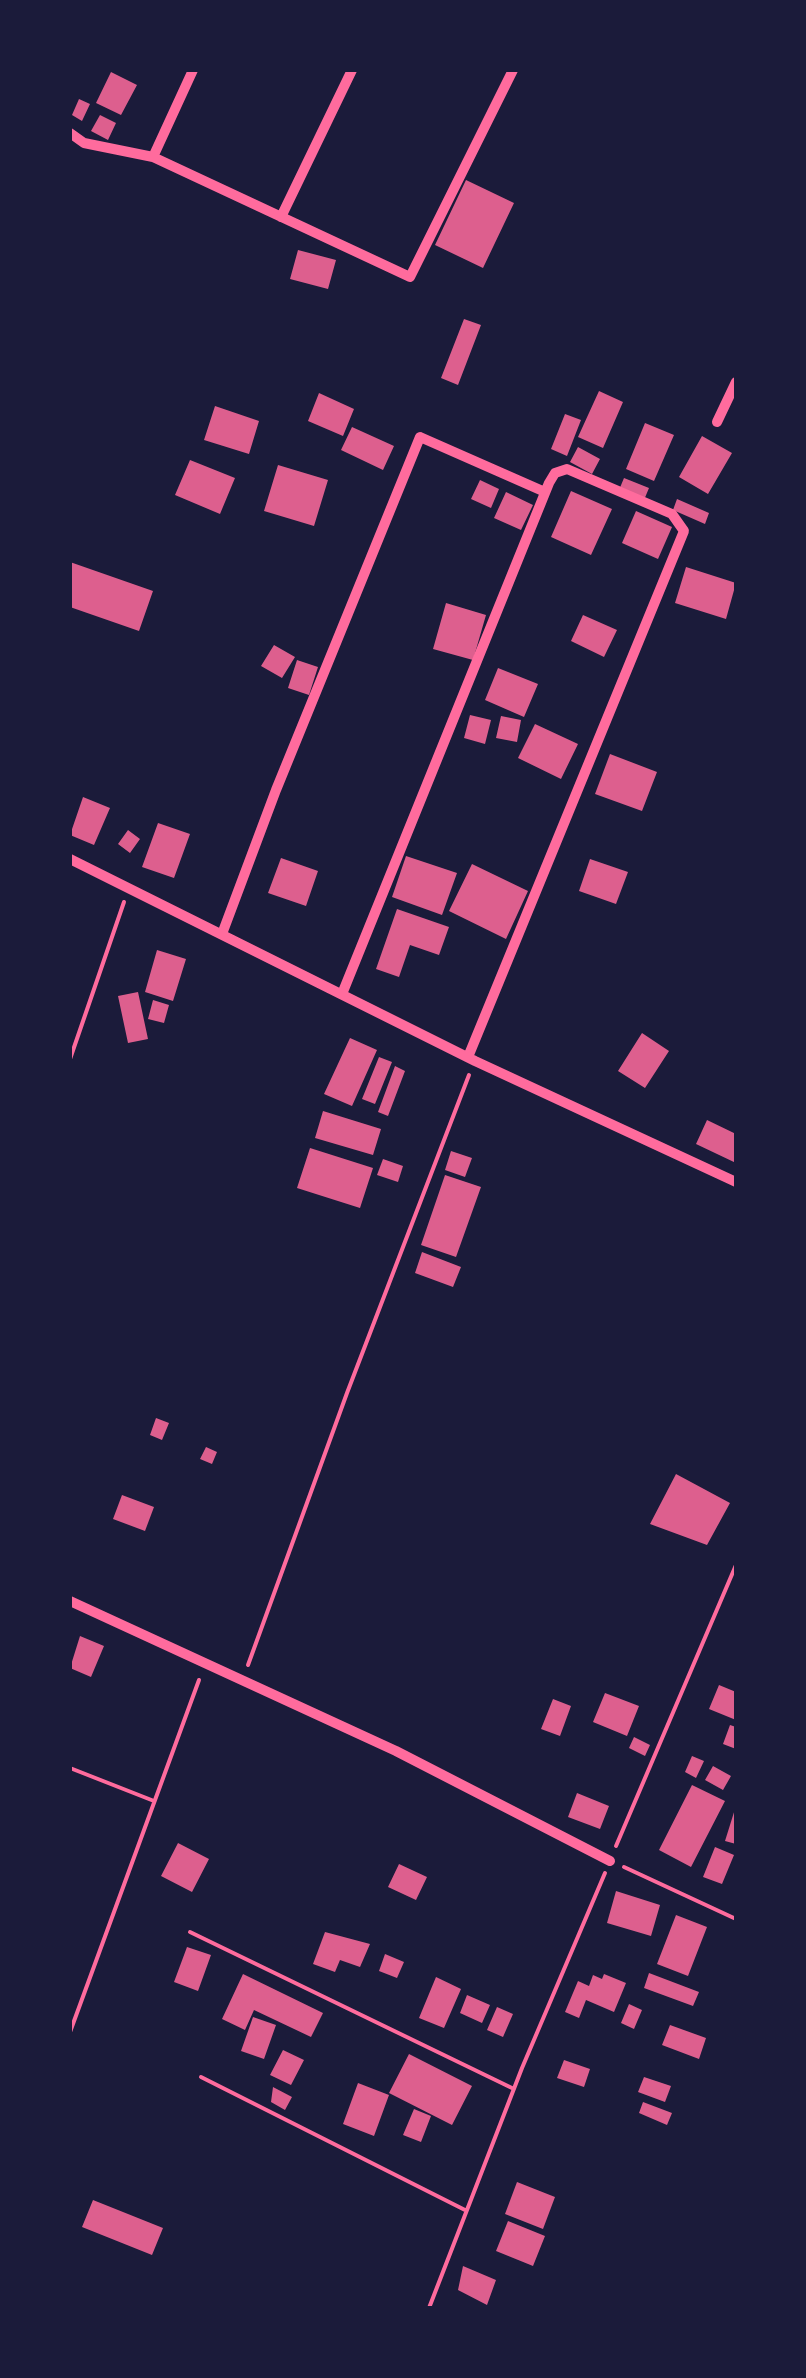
<!DOCTYPE html>
<html>
<head>
<meta charset="utf-8">
<style>
  body { margin:0 }
  #map { position:relative; width:806px; height:2378px; overflow:hidden; background:#1b1b3a; font-family:"PT Sans",sans-serif }
  canvas { display:block }
  .frame { position:absolute; inset:0; border:72px solid #1b1b3a; pointer-events:none }
</style>
</head>
<body>
<div id="map">
<canvas width="806" height="2378"></canvas>
<div class="frame"></div>
</div>
<script>
const g = document.querySelector('canvas').getContext('2d');
g.lineJoin = 'round';
function fillPath(path, color) { g.fillStyle = color; g.fill(path, 'evenodd'); }
function trace(path, color, width, dash) { g.strokeStyle = color; g.lineWidth = width; g.lineCap = dash ? 'butt' : 'round'; g.setLineDash(dash || []); g.stroke(path); }
fillPath(new Path2D(`
  M111 72 137 85 121 115 96 103Z
  M79 99 90 104 82 121 72 115Z
  M100 115 116 123 108 140 91 131Z
  M466 180 514 203 483 268 435 245Z
  M298 250 336 260 328 289 290 279Z
  M464 319 481 325 458 385 441 378Z
  M599 391 623 402 603 448 578 437Z
  M319 393 354 409 343 436 308 421Z
  M215 406 259 421 249 454 204 440Z
  M565 414 581 420 567 456 551 449Z
  M645 423 674 435 654 481 626 469Z
  M352 427 394 446 383 470 341 450Z
  M702 436 732 453 708 494 679 477Z
  M578 447 600 459 592 474 570 462Z
  M190 460 235 478 220 514 175 495Z
  M278 465 328 480 314 526 264 511Z
  M624 478 649 488 644 500 619 490Z
  M480 480 499 489 491 508 471 499Z
  M571 491 612 509 591 555 551 537Z
  M506 492 533 505 521 530 494 518Z
  M677 499 709 513 705 524 673 510Z
  M636 511 672 527 658 559 622 543Z
  M70 562 153 591 139 631 70 607Z
  M686 567 736 583 726 619 675 603Z
  M446 603 486 615 473 660 433 649Z
  M583 615 617 630 604 657 571 641Z
  M274 645 295 657 282 678 261 666Z
  M297 660 318 667 309 695 288 688Z
  M498 668 538 684 524 717 485 700Z
  M470 715 491 720 485 744 464 738Z
  M501 716 521 720 517 742 496 738Z
  M535 724 578 744 561 779 518 758Z
  M610 754 657 772 642 811 595 794Z
  M83 797 110 808 94 845 70 835Z
  M158 823 190 834 174 878 142 867Z
  M128 830 140 839 130 853 118 844Z
  M406 856 457 873 442 915 392 897Z
  M281 858 318 871 306 906 268 893Z
  M590 859 628 872 616 904 579 891Z
  M472 864 528 891 506 939 449 911Z
  M397 909 449 927 439 955 410 945 399 977 376 969Z
  M157 950 186 959 173 1001 145 992Z
  M138 992 148 1039 128 1043 118 996Z
  M153 1000 169 1005 164 1023 148 1019Z
  M642 1033 669 1051 645 1088 618 1071Z
  M350 1038 377 1050 352 1106 324 1094Z
  M379 1057 392 1062 375 1104 362 1099Z
  M395 1066 405 1071 388 1116 378 1112Z
  M323 1111 381 1129 373 1155 315 1138Z
  M707 1120 736 1134V1163L696 1144Z
  M310 1148 373 1168 360 1208 297 1188Z
  M451 1151 472 1158 465 1177 445 1170Z
  M383 1159 403 1166 398 1182 377 1175Z
  M445 1175 481 1187 456 1257 421 1245Z
  M422 1252 461 1267 453 1287 415 1273Z
  M156 1418 169 1423 162 1440 150 1435Z
  M206 1447 217 1452 212 1464 200 1459Z
  M676 1474 730 1503 707 1545 650 1524Z
  M122 1495 154 1507 145 1531 113 1519Z
  M80 1636 104 1646 91 1677 70 1668Z
  M719 1685 736 1692V1720L709 1709Z
  M605 1693 639 1706 627 1736 593 1722Z
  M553 1699 571 1706 560 1736 541 1729Z
  M730 1725 736 1727V1749L723 1744Z
  M634 1737 650 1745 645 1756 629 1748Z
  M692 1756 704 1761 696 1778 685 1772Z
  M713 1766 731 1776 723 1790 705 1780Z
  M692 1785 725 1801 691 1867 659 1850Z
  M577 1793 609 1806 600 1829 568 1817Z
  M735 1809H736V1844L725 1841Z
  M178 1843 209 1859 192 1892 161 1876Z
  M715 1847 734 1855 722 1884 703 1877Z
  M399 1864 427 1877 416 1900 388 1887Z
  M616 1891 660 1905 651 1936 607 1923Z
  M676 1915 707 1927 688 1976 657 1964Z
  M325 1932 370 1944 360 1967 340 1960 335 1972 313 1964Z
  M187 1947 211 1955 198 1991 174 1982Z
  M385 1954 404 1962 397 1978 379 1971Z
  M649 1973 699 1992 693 2006 644 1988Z
  M243 1974 323 2013 311 2037 254 2010 245 2030 222 2019Z
  M604 1974 626 1983 614 2012 586 2000 579 2018 565 2012 578 1981 589 1986 593 1975 602 1979Z
  M436 1977 461 1989 444 2028 419 2018Z
  M467 1995 490 2005 482 2023 460 2013Z
  M629 2004 642 2010 634 2029 621 2023Z
  M497 2007 513 2014 503 2037 487 2030Z
  M253 2017 276 2025 264 2059 241 2051Z
  M670 2025 706 2038 699 2059 662 2045Z
  M283 2050 304 2060 291 2085 270 2075Z
  M409 2054 472 2086 452 2125 389 2093Z
  M564 2060 590 2069 584 2087 557 2078Z
  M644 2077 671 2086 665 2102 638 2092Z
  M358 2083 389 2095 374 2136 343 2124Z
  M273 2087 292 2097 285 2110 271 2102Z
  M643 2102 672 2113 667 2125 639 2113Z
  M414 2109 431 2116 421 2142 403 2135Z
  M517 2182 555 2197 543 2229 505 2214Z
  M93 2200 163 2228 152 2255 82 2227Z
  M508 2221 545 2236 533 2266 496 2251Z
  M463 2266 496 2280 487 2305 458 2290Z`), '#dd5f8e');
trace(new Path2D(`
  M70 1059 124 902
  M248 1665 347 1393 469 1075
  M70 1768 154 1801
  M616 1846 736 1565
  M624 1867 736 1919
  M190 1932 514 2089
  M70 2032 199 1680
  M201 2077 465 2210
  M429 2308 522 2068 605 1873`), '#ff6b9d', 4);
trace(new Path2D(`
  M70 133 84 143 153 157 410 277 513 70
  M153 157 193 70
  M281 217 352 70
  M717 422 736 382
  M70 859 475 1061 736 1182
  M222 934 276 790 420 437 545 492
  M342 994 549 483 555 473 567 469 672 514 684 531 468 1057
  M70 1601 396 1751 610 1861`), '#ff6b9d', 10);
</script>
</body>
</html>
